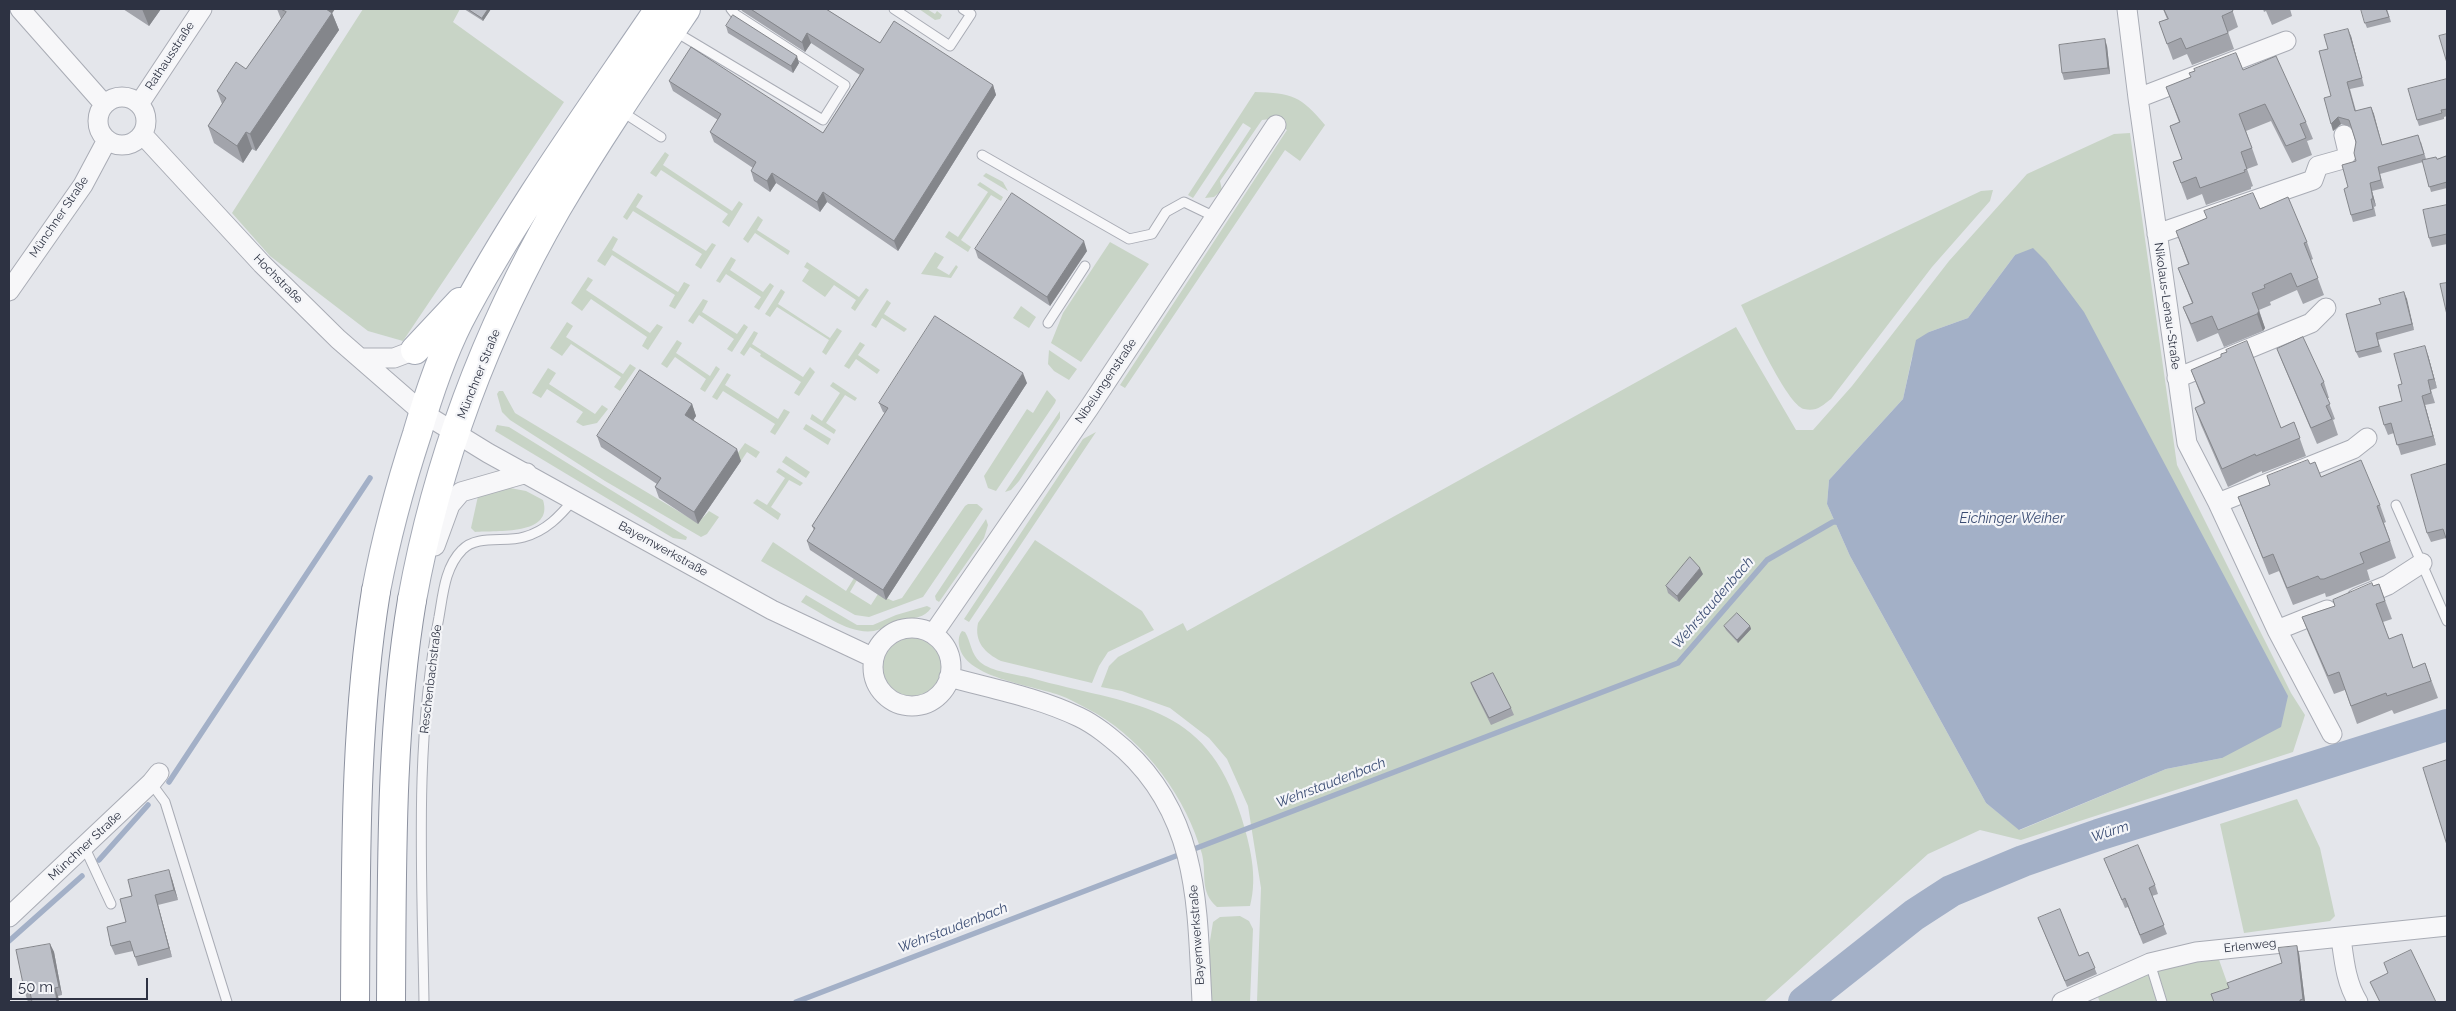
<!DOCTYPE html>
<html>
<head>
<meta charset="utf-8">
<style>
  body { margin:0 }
  #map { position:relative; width:2456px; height:1011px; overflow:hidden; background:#e4e6eb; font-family:Raleway,sans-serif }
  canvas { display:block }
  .frame { position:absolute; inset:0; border:10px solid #2d3242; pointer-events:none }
  .scale { position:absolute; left:10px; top:978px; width:138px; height:22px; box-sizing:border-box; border:2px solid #2d3242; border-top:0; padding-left:6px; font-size:15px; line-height:18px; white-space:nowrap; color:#2d3242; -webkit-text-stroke:4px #f4f5f8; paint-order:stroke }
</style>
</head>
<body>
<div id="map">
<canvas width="2456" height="1011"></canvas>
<div class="frame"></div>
<div class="scale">50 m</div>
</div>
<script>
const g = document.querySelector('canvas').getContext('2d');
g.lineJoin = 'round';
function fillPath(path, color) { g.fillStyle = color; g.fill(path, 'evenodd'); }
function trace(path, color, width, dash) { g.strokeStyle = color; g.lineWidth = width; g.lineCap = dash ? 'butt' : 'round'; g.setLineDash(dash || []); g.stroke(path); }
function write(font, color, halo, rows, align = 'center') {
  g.font = font + ' Raleway,sans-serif'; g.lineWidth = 4.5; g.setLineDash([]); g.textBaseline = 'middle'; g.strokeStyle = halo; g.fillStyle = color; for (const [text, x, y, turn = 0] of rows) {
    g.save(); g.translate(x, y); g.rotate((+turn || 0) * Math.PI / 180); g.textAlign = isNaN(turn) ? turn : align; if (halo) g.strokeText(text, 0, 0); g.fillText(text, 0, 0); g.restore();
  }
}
fillPath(new Path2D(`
  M363 9H460L453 22 564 102 403 341 368 331 270 256 232 213Z
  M919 9H927L935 14 937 11 942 15 940 19 935 20Z
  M1255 92C1292 93 1301 96 1325 125L1300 161 1285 150 1125 388 1120 385 1287 130 1270 119 1262 120 1220 181 1222 190 1214 197 1205 198 1251 128 1243 123 1193 198 1188 195Z
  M2130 133 2177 465 2291 693 2305 715 2293 752 2021 840 1980 830 1928 854 1764 1002H1257L1261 888 1248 806 1227 759 1209 738 1170 708 1122 691 1101 687 1109 666 1118 657 1183 623 1187 631 1736 327 1796 430H1813L1852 386 1949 261 2027 174 2114 134ZM2015 255 2222 758 2166 769 2020 830 1986 803 1850 556 1827 504 1829 480 1903 399 1912 357 1929 332 1968 318Z
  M665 152 669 155 663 165 732 211 739 201 743 204 729 227 722 222 728 214 661 170 656 177 650 173Z
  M986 173 1003 182 1008 191 983 176Z
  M980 182 1003 197 1001 201 991 195 961 240 971 247 968 252 945 237 949 231 958 237 988 192 977 185Z
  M1993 190 1990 201 1932 267 1831 399C1822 406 1816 412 1804 409 1787 405 1750 323 1741 305L1981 191Z
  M638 193 643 196 636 207 706 251 712 243 716 245 701 269 695 265 702 254 633 211 627 220 623 217Z
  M758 216 763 220 757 230 790 251 788 255 755 233 748 243 743 239Z
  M613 236 618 239 612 250 678 292 684 282 690 285 675 309 669 306 675 295 612 255 605 266 597 261Z
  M1110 242 1149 264 1081 362 1051 343 1063 313Z
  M935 252 944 257 937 268 949 275 956 265 958 267 951 278 921 274Z
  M731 257 736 260 730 270 763 292 770 283 774 286 759 310 754 307 761 297 726 274 720 283 716 281Z
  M807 262 859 297 866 288 869 290 855 311 851 308 856 300 834 285 825 297 802 281 809 270 804 267Z
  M588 277 593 280 586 290 650 333 657 324 663 327 648 350 642 346 647 337 591 299 582 311 571 303Z
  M781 289 785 292 778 304 830 338 837 328 842 331 826 355 822 352 829 340 777 307 770 317 765 314Z
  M703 299 708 301 702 312 737 334 744 324 748 327 732 352 727 349 734 339 699 315 693 324 688 321Z
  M887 300 891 303 884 314 907 329 904 332 882 318 876 328 871 325Z
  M1021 306 1036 317 1029 328 1013 318Z
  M567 322 573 326 566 337 623 374 630 364 636 368 620 391 614 387 621 377 571 344 562 356 550 348Z
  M754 331 758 333 752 344 803 377 810 367 815 372 799 396 794 393 801 382 760 356 761 354 750 347 744 356 740 353Z
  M677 340 682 343 676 353 710 376 716 366 720 369 705 392 700 389 706 379 675 357 667 368 661 364Z
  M860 342 865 345 858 355 880 370 877 374 856 359 849 369 844 366Z
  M1049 350 1077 369 1069 380 1054 371 1048 364Z
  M548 368 556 373 549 384 595 414 602 405 608 409 597 423 583 426 576 422 583 412 547 389 541 398 532 393Z
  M727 373 731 375 725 385 778 419 784 409 790 412 775 435 770 432 775 424 723 391 717 400 712 397Z
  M833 382 857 398 855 401 845 395 826 423 836 430 834 434 810 419 812 414 822 421 840 393 830 386Z
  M1047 390 1056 400 1055 403 996 491 988 488 984 476 1027 409 1033 413Z
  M499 391H503L515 413 698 523 709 511 719 517 707 534 701 537 605 481 510 420 502 412 497 394Z
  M1060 411V418L1019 481 1011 490 1005 492Z
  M806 424 831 439 828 445 803 429Z
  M497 425 509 427 687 537 686 540 673 538 495 431Z
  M1096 432 969 622 964 619 1083 439Z
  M745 443 760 452 756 458 747 452 741 461 735 457Z
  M786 456 810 472 806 478 782 462Z
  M779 468 803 483 800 486 789 480 771 507 781 514 778 520 753 503 757 499 767 505 785 478 776 472Z
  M510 488 526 491 543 500C554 536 497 530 475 532L471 528 478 496Z
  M968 504H977L983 509 923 597 869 617 855 615 761 561 773 542 846 591 854 578 857 580 850 592 871 605 878 594 893 601 902 598 965 506Z
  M986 519 988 525 984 538 939 602 936 600 935 596Z
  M1035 540 1142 611 1154 630 1108 652 1099 666 1092 683 1001 661C985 653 974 642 978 623Z
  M806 595 857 625H873L896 615 927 606 931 608C925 618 913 618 903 620 893 623 884 629 874 631 849 635 822 613 801 602Z
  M962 631 965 632C971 642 971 654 980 662 992 672 1015 674 1031 678 1130 706 1206 700 1241 816 1250 845 1258 876 1250 906L1217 907C1199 891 1207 875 1202 854 1187 799 1146 743 1097 714 1084 707 1069 698 1056 694 1029 685 968 677 960 649 958 643 958 636 962 631Z
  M883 667a29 29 0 1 1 58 0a29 29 0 1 1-58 0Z
  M2297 799 2320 848 2335 916 2330 921 2244 933 2220 824Z
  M1240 916 1249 921 1253 929 1250 1002H1210L1208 953 1213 922 1220 917Z
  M2218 957 2234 1002H2100L2097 995 2146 974Z`), '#c8d4c6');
fillPath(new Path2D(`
  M2033 248 2046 261 2084 312 2288 696 2281 727 2222 758 2166 769 2019 830 1986 803 1850 556 1827 504 1829 480 1903 399 1916 340 1929 332 1968 318 2015 255Z`), '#a3b0c7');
trace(new Path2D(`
  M169 782 370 478
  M99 860 148 805
  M9 941 82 876
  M796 1002 1678 663 1767 560 1833 522H1838`), '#a3b0c7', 5.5);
trace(new Path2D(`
  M1804 1002 1914 915 1951 891 2023 861 2098 835 2447 725`), '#a3b0c7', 32);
const service = new Path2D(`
  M894 9 950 46 971 14 963 9
  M674 31 823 120 845 85 735 14 731 9
  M621 111 661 137
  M982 155 1129 239 1152 234 1166 212 1184 202 1215 217
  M1048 323 1085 266
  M2396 505 2447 621
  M151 783 165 802 227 1002
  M84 846 111 904
  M2150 963 2162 1002
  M424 1002C422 874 414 743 439 617 443 594 445 567 462 550 477 534 505 543 524 537 546 531 560 516 574 499`);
const minor = new Path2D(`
  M20 9 104 104
  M2127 9 2138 98 2187 443 2218 503 2277 630 2332 734
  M98 121a24 24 0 1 1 48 0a24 24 0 1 1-48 0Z
  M2138 98 2286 41
  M139 104 202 9
  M142 134 262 264 338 339 423 413 488 453 772 610 874 658
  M2157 234 2313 180 2318 166 2343 159 2348 152 2344 135
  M9 291 83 185 107 140
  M360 358H394L415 350
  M2177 378 2311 323 2326 308
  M2218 503 2353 449 2367 438
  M435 546 450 505 461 492 527 473
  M2357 598 2388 585 2422 563
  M873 667a39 39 0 1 1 78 0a39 39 0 1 1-78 0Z
  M2277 630 2327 610
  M933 634 1089 408 1276 125
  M949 677C993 689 1037 697 1079 717 1096 725 1111 738 1125 750 1200 819 1197 909 1202 1002
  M9 917 151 783 159 773
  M2341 938C2344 960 2346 983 2358 1002
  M2062 1002 2150 963 2196 952 2447 926`);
const primary = new Path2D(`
  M415 350 460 302
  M376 591C386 538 400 486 417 434 428 396 441 357 459 321 516 212 590 111 659 9
  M412 600C437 462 487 329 557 208 597 140 642 74 686 9`);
const trunk = new Path2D(`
  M355 1002C356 865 354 727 376 591
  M391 1002C392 868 390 732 412 600`);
trace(service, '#a9acb5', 11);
trace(minor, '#a9acb5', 21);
trace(primary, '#a4a9b5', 30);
trace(trunk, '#8d92a0', 30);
trace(service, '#f7f7f9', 9);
trace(minor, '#f7f7f9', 19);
trace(primary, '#fff', 28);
trace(trunk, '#fff', 28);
fillPath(new Path2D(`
  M123 9H161L149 26Z
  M277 9H335L332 13 339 30 256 151 252 149 243 163 214 143 208 126 222 104 217 91 246 69 281 19Z
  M464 9H491L483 21Z
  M741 9H826L880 43 993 85 996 95 898 251 827 202 820 212 776 183 770 192 754 181 751 171 753 168 714 142 710 132 718 120 673 91 669 81 823 133 860 75 811 43 805 52 742 11Z
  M2163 9H2232L2238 27 2228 32 2234 49 2192 65 2187 54 2173 60 2159 22 2167 19Z
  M2263 9H2290L2292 16 2272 25 2266 11 2264 12Z
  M2387 9 2391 22 2367 28 2365 23Z
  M726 26 799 63 793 73 728 33Z
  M2351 36 2364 86 2350 89 2356 111 2371 107 2382 145 2421 142 2426 159H2437L2447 156V188L2431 192 2423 162 2380 174 2384 188 2372 191 2376 206 2374 207 2376 216 2353 222 2351 215 2348 187 2356 161V142L2351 127 2341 124 2333 131 2331 96Z
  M2107 46 2110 74 2064 80 2062 73Z
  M2243 70 2306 122 2313 139 2307 141 2312 155 2292 163 2271 121 2246 131 2258 165 2247 169 2253 186 2251 187V189L2206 205 2202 194 2187 200 2173 162 2182 159 2170 126 2179 122 2166 87Z
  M2447 79V116L2444 117V119L2419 126 2417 120Z
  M2447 205V244L2432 247 2429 238Z
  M2260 209 2307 242 2313 259 2311 260 2324 295 2303 304 2297 290 2270 302 2271 305 2259 310 2265 328 2263 331 2224 347 2218 333 2197 342 2183 307 2192 303 2178 268 2188 264 2176 231Z
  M975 249 1087 251 1050 306 978 258Z
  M2404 292 2414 330 2378 340 2382 352 2359 358 2356 352 2381 304Z
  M2277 349 2324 382 2329 398H2327L2335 419 2333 420 2338 435 2317 444 2283 364Z
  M2428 355 2437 388 2431 390 2435 403 2425 405 2436 445 2401 455 2394 433 2388 435 2384 425 2402 401V384Z
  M2191 370 2281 428 2294 422 2306 456 2262 473V471L2228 487 2201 425 2195 408 2204 404Z
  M1027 383 886 600 810 550 807 541 814 530 812 526 885 413 883 412 879 403Z
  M692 404 696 416 693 420 741 461 698 524 659 498 655 487 657 484 601 447 597 436Z
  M2310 464 2321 477 2380 505 2386 522 2384 523 2396 558 2367 570 2370 580 2330 596 2326 597 2325 593 2293 605 2279 571 2269 575 2238 497 2270 485Z
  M2447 464 2446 538 2431 542 2427 533Z
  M1703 574 1679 602 1668 593 1666 586Z
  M2379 584 2392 619 2383 622 2389 639 2413 668 2425 663 2438 698 2394 714 2392 710 2357 724 2345 690 2334 694 2309 635 2302 617 2335 606 2373 586Z
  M1724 626H1750L1751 629 1738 643 1726 630Z
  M1471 683 1511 708 1514 715 1491 725 1473 689Z
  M2104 859 2155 885 2158 894 2152 896 2167 934 2143 944 2128 907 2125 908Z
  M172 879 178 900 158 905 172 957 138 966 133 951 115 955 111 946 126 922 132 896Z
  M2038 918 2079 956 2088 952 2097 974 2067 987Z
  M50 944 54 952 62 995 58 996 59 1002H32V1001L28 1002 25 993Z
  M2299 953 2305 1002H2214L2229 988 2282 963Z`), '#a2a4ab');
fillPath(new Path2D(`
  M142 9H161L149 26Z
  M321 9H335L326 22Z
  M488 9H491L483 21 482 18Z
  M332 13 339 30 256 151 250 134Z
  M2348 29 2351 36 2364 86 2362 78Z
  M807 33 811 43 805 52 802 42Z
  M2105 39 2107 46 2110 74 2108 68Z
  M797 56 799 63 793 73 791 66Z
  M993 85 996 95 898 251 894 241Z
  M2371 107 2374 114 2384 152 2382 145Z
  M2338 117 2341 124 2333 131 2331 124Z
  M246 132 252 149 243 163 237 146Z
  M772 173 776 183 770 192 767 181Z
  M2370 183 2372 191 2376 206 2373 199Z
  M823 192 827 202 820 212 817 202Z
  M1084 241 1087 251 1050 306 1047 297Z
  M2404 292 2407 299 2414 330 2412 324Z
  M2259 311 2265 328 2263 331 2257 314Z
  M2425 346 2428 355 2437 388 2434 379Z
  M1023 373 1027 383 886 600 883 590Z
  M2422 396 2425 405 2436 445 2433 436Z
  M692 404 696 416 689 427 685 415Z
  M737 449 741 461 698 524 694 512Z
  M1700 568 1703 574 1679 602 1677 596Z
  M1750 626 1751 629 1738 643 1737 640Z
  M169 870 172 879 178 900 174 890Z
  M155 895 158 905 172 957 169 948Z
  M50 944 54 952 62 995 59 987Z
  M2297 946 2299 953 2305 1002H2304L2303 999Z
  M55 988 58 996 59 1002H57Z`), '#84868b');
const building = new Path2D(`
  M281 9H326L332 13 250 134 246 132 237 146 208 126 226 98 217 91 236 62 246 69 286 12Z
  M468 9H488L482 18Z
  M751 9H826L880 43 894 21 993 85 894 241 823 192 817 202 772 173 767 181 751 171 756 162 710 132 721 114 669 81 691 47 823 133 864 69 807 33 802 42Z
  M2164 9H2232L2233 11 2222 16 2228 33 2186 49 2181 38 2167 44 2159 22 2168 19Z
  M2361 9H2386L2389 17 2365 23Z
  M733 15 797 56 791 66 726 26Z
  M2348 29 2362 78 2347 82 2355 111 2371 107 2382 145 2418 135 2424 154 2378 167 2381 180 2370 183 2373 199H2371L2373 209 2351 215 2344 189 2348 187 2342 165 2356 161 2354 153 2356 142 2349 120 2338 117 2331 124 2324 98 2331 96 2319 51 2328 49 2324 35Z
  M2447 34V63L2439 36Z
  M2105 39 2108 68 2062 73 2059 45Z
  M2236 53 2243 70 2276 56 2306 122 2300 124 2306 138 2286 146 2265 104 2239 114 2252 148 2241 152 2247 169 2244 170 2245 172 2200 188 2196 177 2181 183 2173 162 2182 159 2170 126 2180 122 2166 87 2191 77 2189 73 2195 71 2194 69Z
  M2447 79V109L2441 110 2442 113 2417 120 2408 89Z
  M2447 156V182L2429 187 2422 160 2436 157 2437 159Z
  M1012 193 1084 241 1047 297 975 249Z
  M2253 193 2260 209 2288 197 2307 242 2304 243 2318 278 2297 287 2291 273 2264 285 2265 288 2252 293 2259 311 2257 314 2218 330 2212 316 2191 324 2183 307 2193 303 2178 268 2189 264 2176 231 2207 218 2204 211Z
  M2447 205V234L2429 238 2423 210Z
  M2447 283V315L2440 284Z
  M2404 292 2412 324 2376 333 2379 346 2356 352 2346 314 2381 304 2379 299Z
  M935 316 1023 373 883 590 807 541 815 528 812 526 888 408 879 403Z
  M2303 337 2324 382 2321 384 2330 404 2326 406 2332 419 2311 428 2277 349Z
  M2247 341 2281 428 2294 422 2300 438 2256 456 2255 454 2222 469 2195 408 2205 403 2191 370 2221 357V354L2227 352 2226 350Z
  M2425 346 2434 379 2428 380 2431 393 2422 396 2433 436 2397 445 2391 423 2384 425 2379 407 2402 401 2398 385 2402 384 2394 354Z
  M640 370 692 404 685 415 737 449 694 512 655 487 661 478 597 436Z
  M2308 460 2310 464 2315 462 2321 477 2361 460 2380 505 2377 506 2390 541 2360 553 2364 563 2324 579H2320L2318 576 2287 588 2273 554 2263 558 2238 497 2270 485 2267 476Z
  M2447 464V541L2443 529 2427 533 2411 475Z
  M1690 557 1700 568 1677 596 1666 586Z
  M2372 583 2373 586 2379 584 2385 601 2376 604 2389 639 2402 634 2413 668 2425 663 2431 681 2387 696 2386 693 2351 706 2339 672 2328 676 2302 617 2335 606 2333 600Z
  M1737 613 1750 626 1737 640 1724 626Z
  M1493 673 1511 708 1489 718 1471 683Z
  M2447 760V845L2423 768Z
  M2138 845 2155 885 2149 888 2164 925 2140 935 2125 898 2122 900 2104 859Z
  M169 870 174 890 155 895 169 948 135 957 130 941 111 946 107 927 126 922 120 899 132 896 128 880Z
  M2060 909 2079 956 2088 952 2095 968 2065 981 2038 918Z
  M50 944 59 987 55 988 57 1002H32L30 992 25 993 16 950Z
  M2297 946 2303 999 2300 1000V1002H2214L2211 994 2229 988 2227 983 2282 963 2278 948Z
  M2411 950 2436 1002H2380L2370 982 2388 973 2384 963Z`);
fillPath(building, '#bcbfc7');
trace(building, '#84868b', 1);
write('12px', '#2d3242', '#f4f5f8', [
  ["Rathausstraße",170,56,-57],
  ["Münchner Straße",59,217,-56],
  ["Hochstraße",278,279,45],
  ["Nikolaus-Lenau-Straße",2167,306,82],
  ["Münchner Straße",479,374,-68],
  ["Nibelungenstraße",1106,381,-56],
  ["Bayernwerkstraße",663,549,29],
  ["Reschenbachstraße",431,679,-83],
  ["Münchner Straße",85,846,-43],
  ["Bayernwerkstraße",1197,935,-94],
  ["Erlenweg",2250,946,-6]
]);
write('italic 14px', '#3a4c73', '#f4f5f8', [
  ["Eichinger Weiher",2012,519],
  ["Wehrstaudenbach",1713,603,-49],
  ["Wehrstaudenbach",1331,783,-21],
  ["Würm",2110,832,-18],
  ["Wehrstaudenbach",953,928,-21]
]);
</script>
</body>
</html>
